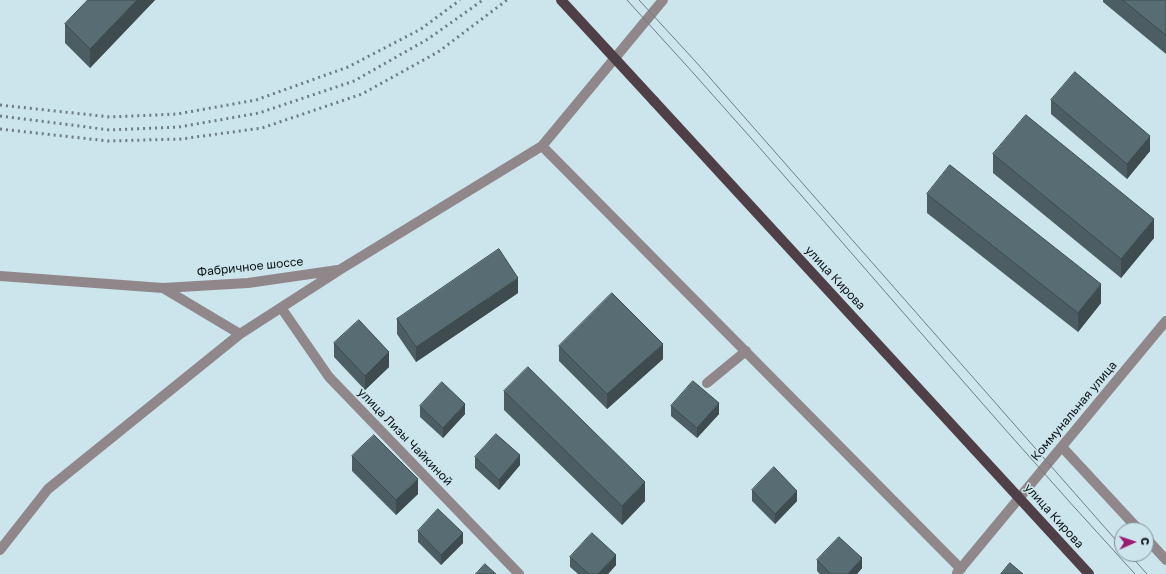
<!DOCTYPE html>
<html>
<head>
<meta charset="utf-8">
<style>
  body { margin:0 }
  #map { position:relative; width:1166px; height:574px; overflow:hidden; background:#cce4eb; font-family:"Golos Text",sans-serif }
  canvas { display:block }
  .north { position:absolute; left:1114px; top:522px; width:40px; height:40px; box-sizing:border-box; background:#cce4eb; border:1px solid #7f9096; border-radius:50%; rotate:87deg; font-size:11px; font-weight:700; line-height:16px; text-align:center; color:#0b1316 }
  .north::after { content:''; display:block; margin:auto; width:14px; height:18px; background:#9c1b6f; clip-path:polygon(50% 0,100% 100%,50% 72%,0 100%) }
</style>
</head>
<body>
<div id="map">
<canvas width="1166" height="574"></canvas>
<div class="north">С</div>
</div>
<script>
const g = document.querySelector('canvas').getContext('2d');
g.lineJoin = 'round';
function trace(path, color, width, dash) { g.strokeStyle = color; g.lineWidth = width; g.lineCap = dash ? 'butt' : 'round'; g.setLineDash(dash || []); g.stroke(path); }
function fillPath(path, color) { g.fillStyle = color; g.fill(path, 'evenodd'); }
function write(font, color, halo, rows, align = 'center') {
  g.font = font + ' "Golos Text",sans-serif'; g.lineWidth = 3; g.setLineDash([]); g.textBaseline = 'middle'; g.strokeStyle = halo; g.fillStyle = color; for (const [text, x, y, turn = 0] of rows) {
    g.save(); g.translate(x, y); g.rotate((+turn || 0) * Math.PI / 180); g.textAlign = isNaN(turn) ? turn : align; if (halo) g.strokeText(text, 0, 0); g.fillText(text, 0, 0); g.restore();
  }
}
trace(new Path2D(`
  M542 146 961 569
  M0 276 163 288 240 334
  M163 288 248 283 338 270
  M282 309 329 377 519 574
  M707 383 746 351
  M1062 447 1139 530
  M1146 538 1166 560
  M0 550 48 489 240 334 341 269 542 146 663 0
  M957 573 1166 321`), '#90878b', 10);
trace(new Path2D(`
  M654 101 1089 574`), '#4f4047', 10);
trace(new Path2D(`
  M627 0C800 188 962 386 1135 574
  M639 0 696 62 1122 547
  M1129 554 1147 574`), '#6d7e83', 1);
trace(new Path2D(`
  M0 105 110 117 177 114 256 100 348 67 421 29 460 0
  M0 116 110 130 179 127 259 113 354 81 428 39 483 0
  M0 129 108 141 181 139 262 128 362 94 438 52 507 0`), '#6d7e83', 3, [2, 4]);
trace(new Path2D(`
  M561 0 654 101`), '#4f4047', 10);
fillPath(new Path2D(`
  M88 0H155L90 68 65 43V24Z
  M1103 0H1166V54L1103 2Z
  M1051 100 1150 151 1127 179 1051 114Z
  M993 154 1154 238 1121 278 993 173Z
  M927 194 1101 303 1078 332 927 213Z
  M518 293 416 362 397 334V319Z
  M334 343 389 367 365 390 334 357Z
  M559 346 663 359 607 409 559 361Z
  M504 391 645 501 622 525 504 410Z
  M420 406 465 414 443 438 420 417Z
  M671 406 719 414 697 438 671 416Z
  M352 456 418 494 396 515 352 471Z
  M475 457 520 465 499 490 475 468Z
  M752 490 797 501 775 524 752 501Z
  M418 531 463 543 441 565 418 542Z
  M570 557 616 565 608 574H578L570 567Z
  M817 560 862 568 857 574H820L817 571Z`), '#4c5e63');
fillPath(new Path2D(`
  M137 0H155L90 68V49Z
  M1150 136V151L1127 179V164Z
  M1154 219V238L1121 278V259Z
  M518 278V293L416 362V347Z
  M1101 284V303L1078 332V313Z
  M663 344V359L607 409V394Z
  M389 352V367L365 390V376Z
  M719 403V414L697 438V428Z
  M465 404V414L443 438V428Z
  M520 455V465L499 490V480Z
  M418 479V494L396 515V500Z
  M645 482V501L622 525V506Z
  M797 491V501L775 524V514Z
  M463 533V543L441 565V555Z
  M616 555V565L608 574H598Z
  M862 558V568L857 574H848Z`), '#3e4c50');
const building = new Path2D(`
  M88 0H137L90 49 65 24Z
  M1123 0H1166V35Z
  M1075 72 1150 136 1127 164 1051 100Z
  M1026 115 1154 219 1121 259 993 154Z
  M950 165 1101 284 1078 313 927 194Z
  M499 249 518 278 416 347 397 319Z
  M612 293 663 344 607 394 559 346Z
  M359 320 389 352 365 376 334 343Z
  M528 367 645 482 622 506 504 391Z
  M693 381 719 403 697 428 671 406Z
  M442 382 465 404 443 428 420 406Z
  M496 434 520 455 499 480 475 457Z
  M374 435 418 479 396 500 352 456Z
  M774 467 797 491 775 514 752 490Z
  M438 509 463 533 441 555 418 531Z
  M592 533 616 555 598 574H589L570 557Z
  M839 537 862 558 848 574H831L817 560Z
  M1010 563 1023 574H1001Z
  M485 564 496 574H476Z`);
fillPath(building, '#586d73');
trace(building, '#3e4c50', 1);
write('12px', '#0b1316', '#cce4eb', [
  ["Фабричное шоссе",250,267,-6],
  ["улица Кирова",835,278,47],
  ["Коммунальная улица",1074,411,-50],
  ["улица Лизы Чайкиной",405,437,46],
  ["улица Кирова",1054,516,48]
]);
</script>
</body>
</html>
